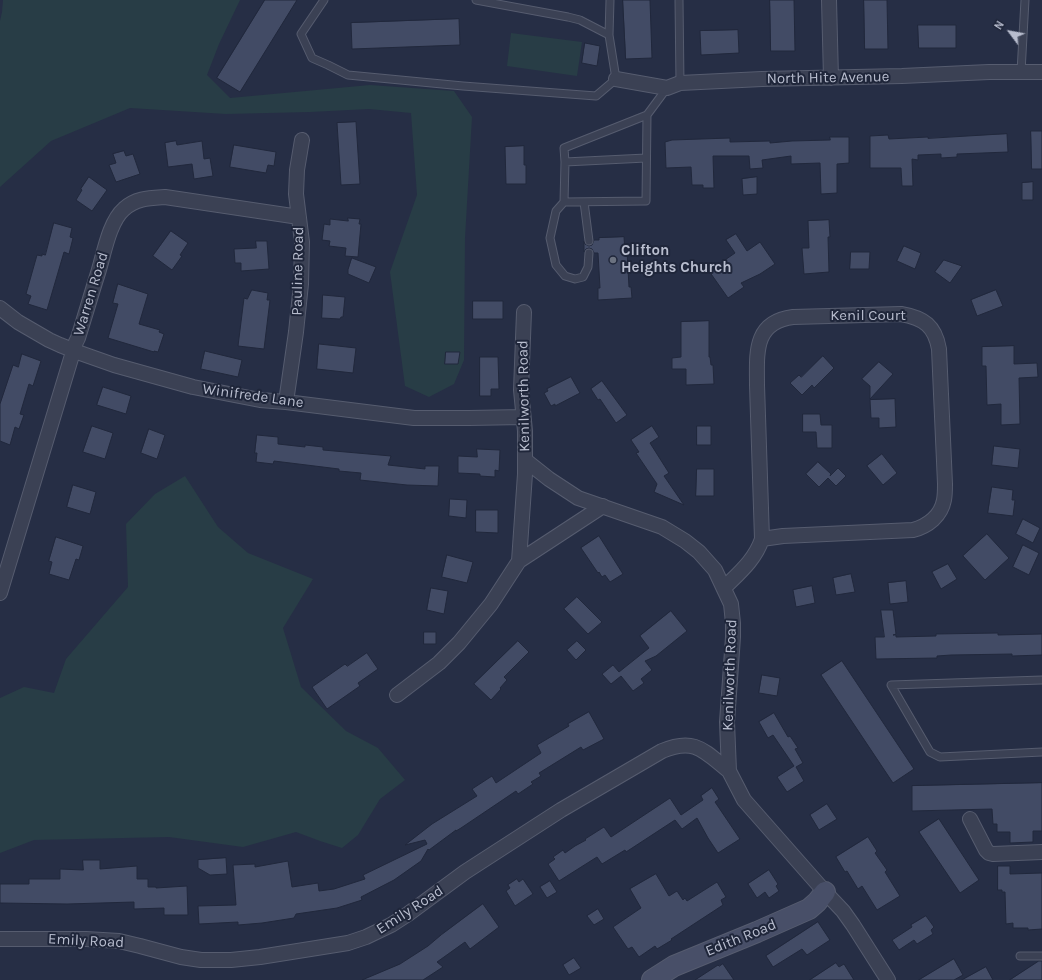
<!DOCTYPE html>
<html>
<head>
<meta charset="utf-8">
<style>
  body { margin:0 }
  #map { position:relative; width:1042px; height:980px; overflow:hidden; background:#262e45; font-family:Karla,sans-serif }
  canvas { display:block }
  .north { position:absolute; left:990px; top:12px; width:40px; height:40px; -webkit-text-stroke:3px #1f263a; paint-order:stroke; rotate:302deg; font-size:11px; font-weight:700; line-height:16px; text-align:center; color:#b8bdce }
  .north::after { content:''; display:block; margin:auto; width:14px; height:18px; background:#b8bdce; clip-path:polygon(50% 0,100% 100%,50% 72%,0 100%) }
</style>
</head>
<body>
<div id="map">
<canvas width="1042" height="980"></canvas>
<div class="north">N</div>
</div>
<script>
const g = document.querySelector('canvas').getContext('2d');
g.lineJoin = 'round';
function fillPath(path, color) { g.fillStyle = color; g.fill(path, 'evenodd'); }
function trace(path, color, width, dash) { g.strokeStyle = color; g.lineWidth = width; g.lineCap = dash ? 'butt' : 'round'; g.setLineDash(dash || []); g.stroke(path); }
function write(font, color, halo, rows, align = 'center') {
  g.font = font + ' Karla,sans-serif'; g.lineWidth = 4; g.setLineDash([]); g.textBaseline = 'middle'; g.strokeStyle = halo; g.fillStyle = color; for (const [text, x, y, turn = 0] of rows) {
    g.save(); g.translate(x, y); g.rotate((+turn || 0) * Math.PI / 180); g.textAlign = isNaN(turn) ? turn : align; if (halo) g.strokeText(text, 0, 0); g.fillText(text, 0, 0); g.restore();
  }
}
fillPath(new Path2D(`
  M3 0H240L219 44 207 75 230 98 370 85 454 91 472 117 465 238 464 360 454 384 429 397 405 386 390 272 417 195 411 113 369 109 310 112 226 114 130 108 51 141 0 187V21L2 12Z
  M511 33 582 42 577 76 507 66Z
  M185 476 218 527 248 553 313 579 283 628 301 687 346 731 378 748 405 780 380 799 358 835 342 848 320 841 296 832 243 847 169 837 34 840 0 853V698L24 687 54 693 66 659 128 587 126 524 155 494Z`), '#283d46');
const building = new Path2D(`
  M265 0H297L240 92 217 78Z
  M623 0H650L652 58 626 59Z
  M770 0H794L795 51H771Z
  M864 0H887L888 49H865Z
  M459 19 460 45 352 49 351 23Z
  M918 25H956V48H919Z
  M738 30 739 53 701 55 700 31Z
  M585 43 600 46 597 66 582 63Z
  M356 122 360 184 341 185 337 123Z
  M1031 131H1042V169H1032Z
  M1007 134 1008 152 957 154V157L941 158V154L918 155V160L912 159 913 186H902L901 168H870V136L888 135 889 139 928 137V138Z
  M830 137H849V163L837 164V193L821 194 820 163 791 164V156L762 160 763 168 750 169 749 156H713L714 188H703V185H692L691 167 666 168 665 142 672 140 730 138V142L770 141V143L792 141 830 140Z
  M176 141 177 145 202 141 204 159 210 158 213 176 194 179 192 164 168 167 165 143Z
  M234 145 276 152 274 166 268 165 266 173 230 167Z
  M524 146V165H526V184H506L505 147Z
  M124 151 126 156 133 154 140 174 116 182 109 165 116 163 113 154Z
  M89 177 107 190 92 211 76 200 82 190 81 189Z
  M757 177V194L743 195 742 179Z
  M1033 182V200H1022V183Z
  M348 218 360 219 359 224H361L358 257 345 256 346 248 329 246 330 241 322 240 324 224 330 225V219L348 221Z
  M829 220 830 237H828L829 272 804 274 802 248H809L808 221Z
  M54 223 72 228 70 237 73 238 69 254 64 252 47 310 28 304 31 296 26 294 37 255 42 256V254L45 255Z
  M171 231 188 243 180 255 182 256 172 270 153 256Z
  M736 234 747 251 760 242 775 264 760 274 741 283 744 287 728 298 709 271 735 253 726 240Z
  M624 237 625 251H627L629 287H631L632 298 598 300V288H600L598 253H594L592 249 589 248 586 249 584 252V241L585 244 589 246 592 245 594 240H599V238Z
  M256 241H267L269 269 241 271V263H235L234 249 256 248Z
  M904 246 921 253 915 269 897 261Z
  M851 252H870L869 269H850Z
  M352 258 376 267 369 283 348 274V270Z
  M944 260 962 266 950 283 935 272Z
  M118 284 148 294 139 324 160 330 159 332 164 334 158 352 154 351V352L108 338 118 304 113 303Z
  M252 290 268 293 267 300H270L264 349 238 346 244 298 247 299Z
  M996 290 1003 306 977 316 971 300Z
  M323 295 345 297 343 317H341L340 319 322 318Z
  M473 301H503V319H473Z
  M709 321V357H710L711 365H713L714 384 686 385V369H672V358L681 357V322Z
  M319 344 356 348 353 373 317 369Z
  M1014 346V364L1037 363 1038 377 1019 378 1020 424 1001 425V404L987 405 986 366H982V347Z
  M205 351 242 360 238 377 201 369Z
  M446 352H460L458 364H445Z
  M22 354 41 361 33 386 29 384 20 414 24 415 19 429 15 427 10 445 0 441V404L13 365 18 367Z
  M823 356 834 368 814 388 812 385 802 395 790 383 799 375 801 377Z
  M480 357H498L499 389H491V396H480Z
  M879 362 893 374 870 399V386L862 379Z
  M571 377 580 393 555 406V404L551 406 544 393 548 391 547 389Z
  M602 381 627 415 616 423 600 399 598 400 591 389Z
  M103 387 131 396 126 414 97 405Z
  M895 399 896 427 879 428V418H871L870 400Z
  M803 414H820L821 425H832V448H817L816 432H803Z
  M92 426 113 433 105 459 83 452Z
  M652 426 659 437 650 443 669 473 664 476 684 505 654 492 657 484 636 453 639 452 631 440Z
  M697 426H711V445H697Z
  M149 429 165 435 157 459 141 453Z
  M257 435 278 437V444L305 447V445L323 447V450L391 456 388 465 425 469V466H439L438 486 407 485 360 480 361 473 339 471V469L274 461 273 464 256 462 257 453H255Z
  M994 446 1020 449 1018 468 992 465Z
  M477 449 500 450 499 471 495 470V477L480 476V474L458 473V456L477 457Z
  M882 454 897 473 883 485 867 466Z
  M818 462 831 474 830 476 838 468 846 476 836 486 828 478 819 487 806 474Z
  M697 469H714V496H696Z
  M73 485 96 492 90 514 67 507Z
  M992 487 1013 490 1012 500H1015L1013 516 988 513Z
  M450 499 467 500 466 518 449 516Z
  M476 510H498V533L476 532Z
  M1023 519 1040 528 1033 543 1016 534Z
  M987 534 1009 558 985 580 963 556Z
  M599 536 623 574 610 582 605 575 602 577 599 572 598 573 581 548Z
  M56 537 83 546 79 560 76 559 69 580 49 574 52 562 49 561Z
  M1023 545 1039 553 1029 575 1013 567Z
  M447 555 473 562 467 583 442 577Z
  M948 564 957 579 941 589 932 572Z
  M851 574 855 592 836 595 833 578Z
  M906 581 908 602 890 604 888 583Z
  M812 586 815 603 796 607 793 590Z
  M431 588 448 591 444 614 427 610Z
  M577 597 602 622 588 634 564 609Z
  M881 610H893L896 634 893 635H896V637L936 636V634L998 633V635L1042 634V655L1012 656V654L951 655 937 656V658L876 659 875 637H884Z
  M671 611 687 631 656 656 645 661 652 670 641 679 644 683 633 691 621 676 611 684 602 674 613 665 619 672 649 648 640 636Z
  M424 632H436V644H424Z
  M518 641 529 652 504 677 507 680 500 688 501 689 491 700 474 684Z
  M577 641 586 650 576 660 567 650Z
  M367 653 378 669 358 683 360 686 327 709 312 687 345 664 347 666Z
  M842 661 914 769 893 783 821 675Z
  M762 675 780 678 777 696 759 693Z
  M589 712 604 739 583 750 581 747 539 773 541 776 531 782 533 784 518 794 516 791 461 828 456 831V830L429 850 428 849 421 861 394 880 361 897 362 900 337 908 296 914 294 918 262 923 238 925V922L199 924 198 906 236 905 233 865 255 864V867L288 861 292 887 318 883 319 891 334 889 365 879 363 875 427 844 425 840 405 845 432 824 477 796 472 789 492 776 496 783 541 753 537 745 569 726 568 724Z
  M774 713 788 737 790 736 798 748 795 749 803 763 796 767 804 781 787 792 777 777 794 766 773 735 768 738 759 722Z
  M1042 783V831H1033V842L1010 843V832H997V824H993L992 809 912 811V786Z
  M712 788 719 799 715 802 740 839 718 853 708 838 697 818 682 829 675 820 626 852 625 850 602 864 597 857 559 881 548 864 555 859 553 857 563 850 565 853 575 846 586 840 585 839 604 827 611 837 670 798 681 815 703 800 701 796Z
  M827 804 837 819 819 830 810 815Z
  M939 819 979 880 960 893 919 832Z
  M868 837 877 851 875 853 887 870 885 872 900 896 877 910 862 886 858 889 847 871 845 872 836 857Z
  M226 858 227 874 210 875 198 868V860Z
  M83 860H100V869L137 866V879H148V887H156V888L187 886 188 915H164V908L134 909V902L67 904 0 903V884H29V879H60V869L83 870Z
  M998 866H1010V874L1042 873V929L1028 930V928H1013V923L1006 924 1005 892H1002V890H998Z
  M769 870 778 884 776 886 779 891 769 898 765 892 757 898 748 884Z
  M656 874 669 896 677 891 683 900 685 898 687 901 717 882 726 897 721 900 723 905 671 939 672 940 657 949 655 946 639 957 632 947 628 949 613 927 641 908 630 889Z
  M517 879 519 882 523 879 533 894 515 906 506 891 510 888 508 885Z
  M550 881 557 892 547 898 540 887Z
  M483 904 499 927 470 949 465 942 437 962 443 967 423 980H362L400 964 428 946 441 935Z
  M598 909 604 919 594 925 587 916Z
  M926 916 934 927 931 930 933 934 917 944 914 940 899 950 892 940 912 927 911 925Z
  M818 922 830 940 807 955 802 949 773 967 766 956Z
  M574 958 581 968 569 975 563 965Z
  M954 959 963 975 954 980H919Z
  M1039 961H1042V980H1010Z
  M836 963 839 967 844 964 854 980H810Z
  M723 964 734 980H695L718 965 719 966Z
  M986 967 993 980H962Z`);
fillPath(building, '#424b65');
trace(building, '#21283c', 1);
const lane = new Path2D(`
  M324 0 301 34 312 58 328 65 348 75 463 86 596 96 616 79 609 35 580 20 568 17 476 0
  M679 0 680 83
  M609 35 610 0
  M1021 72 1025 0
  M646 158 565 162 564 202 646 201 647 115 667 88
  M565 162 564 148 647 115
  M564 202 556 211 550 238 556 265 565 276 575 279 583 277 588 267 589 253
  M584 202 589 241
  M1042 680 891 685 930 752 940 757 1042 752
  M1020 956H1042`);
const street = new Path2D(`
  M829 0 831 78
  M616 79 667 88 680 83 762 79 902 76 989 72H1042
  M0 308 18 322 49 340 60 345 80 353 114 365 193 387 260 400 286 402 414 418H469L523 417
  M524 312 521 390 525 431V460L549 479 578 498 662 527 685 541 699 552 715 570 731 604 733 623V637L727 722 729 771 744 800 825 892 843 911 853 925 888 980
  M901 314C924 318 935 326 939 349L945 484C945 489 945 495 944 500 941 516 928 526 913 530L783 536 762 539 757 385C757 354 753 322 793 317Z
  M286 402 296 332 301 284 302 242 296 194 297 170 302 140
  M519 561 603 506
  M724 588C739 573 755 560 762 539
  M0 593 76 342 78 338C85 316 91 295 98 273 104 254 109 222 124 209 136 198 150 198 165 197L299 217
  M397 695 439 663 459 643 491 604 519 561 525 474V460
  M970 819 986 850 989 853 993 854 1042 852
  M0 939H86L119 941 140 946 181 957 201 960H231L260 957 348 943 366 937 391 925 408 914 465 872 561 810 662 751C695 737 704 751 729 771`);
const secondary = new Path2D(`
  M652 980 674 966 757 932 809 909 817 902 825 892`);
trace(lane, '#565c6f', 9);
trace(street, '#565c6f', 16);
trace(secondary, '#565c6f', 22);
trace(lane, '#3b4154', 7);
trace(street, '#3b4154', 14);
trace(secondary, '#484f68', 20);
for (const [x, y, r, color] of [
  [613,260,4,"#6b7280"]
]) { const dot = new Path2D(); dot.arc(x, y, r, 0, 2 * Math.PI); g.fillStyle = color; g.fill(dot); trace(dot, '#1f263a', 1.5); }
write('15px', '#b8bdce', '#1f263a', [
  ["North Hite Avenue",828,78,-1],
  ["Pauline Road",298,271,-89],
  ["Warren Road",91,294,-73],
  ["Kenil Court",868,316],
  ["Winifrede Lane",253,396,8],
  ["Kenilworth Road",524,396,-91],
  ["Kenilworth Road",730,675,-88],
  ["Emily Road",410,910,-33],
  ["Edith Road",741,938,-22],
  ["Emily Road",86,941,3]
]);
write('bold 15px', '#b8bdce', '#1f263a', [
  ["Clifton",621,251],
  ["Heights Church",621,268]
], 'left');
</script>
</body>
</html>
